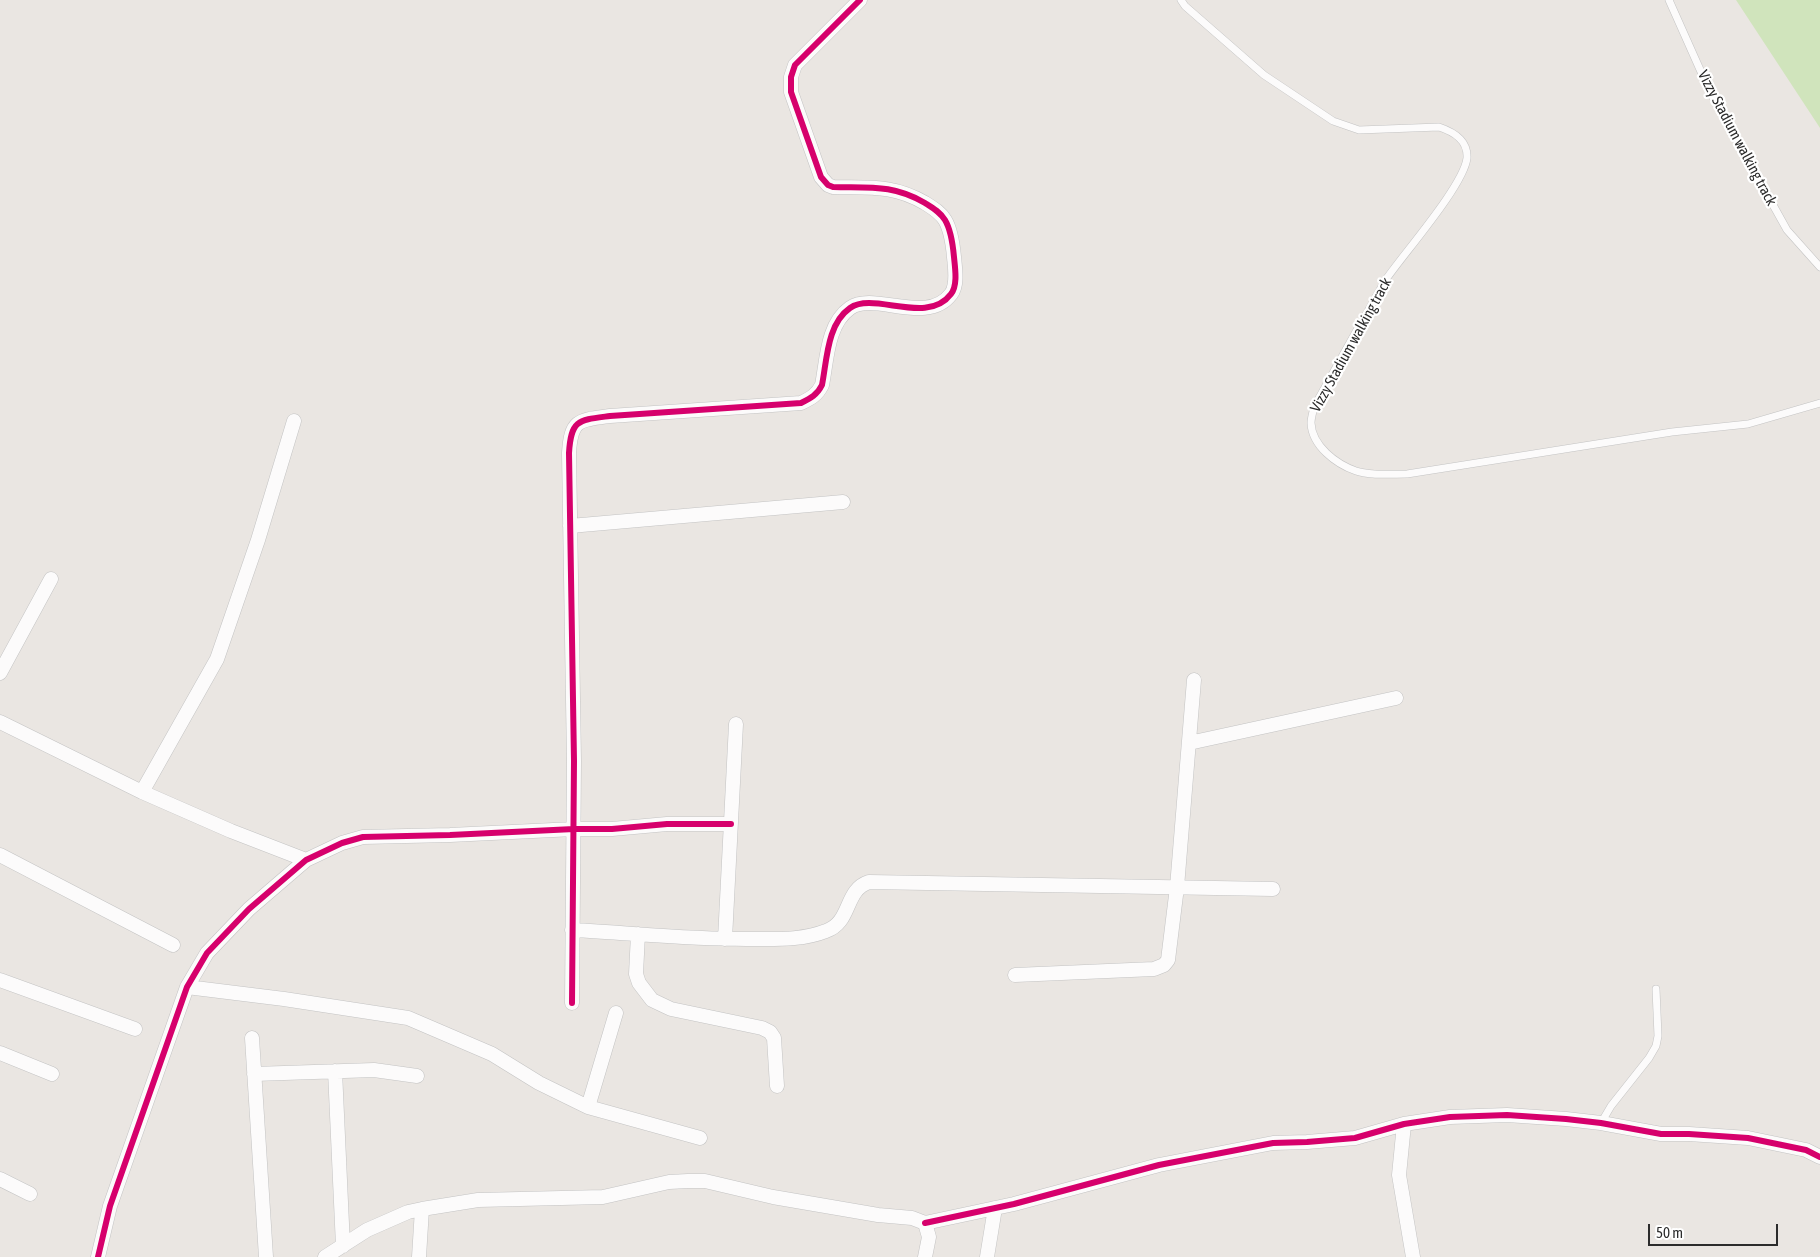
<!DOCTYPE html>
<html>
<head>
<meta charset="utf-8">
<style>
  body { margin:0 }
  #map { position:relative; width:1820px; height:1257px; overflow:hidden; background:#eae6e2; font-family:"Asap Condensed",sans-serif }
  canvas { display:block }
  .scale { position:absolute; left:1648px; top:1224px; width:130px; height:22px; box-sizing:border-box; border:2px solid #2c2c2c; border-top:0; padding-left:6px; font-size:15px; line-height:18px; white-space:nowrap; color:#2c2c2c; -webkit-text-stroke:4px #fff; paint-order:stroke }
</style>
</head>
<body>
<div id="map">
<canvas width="1820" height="1257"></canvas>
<div class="scale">50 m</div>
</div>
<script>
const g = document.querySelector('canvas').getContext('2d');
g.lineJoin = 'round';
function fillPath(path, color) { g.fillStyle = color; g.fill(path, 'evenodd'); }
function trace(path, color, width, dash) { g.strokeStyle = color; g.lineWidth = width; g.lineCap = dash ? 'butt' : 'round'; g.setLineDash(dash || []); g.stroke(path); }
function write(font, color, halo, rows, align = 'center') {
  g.font = font + ' "Asap Condensed",sans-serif'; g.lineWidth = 4.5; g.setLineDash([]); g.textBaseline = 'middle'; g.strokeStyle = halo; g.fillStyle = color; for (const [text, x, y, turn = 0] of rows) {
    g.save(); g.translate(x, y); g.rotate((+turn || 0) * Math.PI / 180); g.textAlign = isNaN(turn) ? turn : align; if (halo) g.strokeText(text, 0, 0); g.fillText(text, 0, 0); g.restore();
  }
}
fillPath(new Path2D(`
  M1736 0H1820V128Z`), '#d0e4bc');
const service = new Path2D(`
  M1181 0 1185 6 1264 75 1333 121 1359 130 1439 127C1454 132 1468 140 1467 158 1464 185 1405 252 1387 278 1378 292 1371 307 1362 321 1346 350 1330 378 1314 407 1313 412 1311 418 1311 423 1312 446 1336 464 1356 471 1371 476 1391 474 1407 474L1672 432 1748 424 1820 403
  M1669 0 1710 92 1787 230 1820 267
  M1601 1123 1611 1106 1649 1058 1656 1046 1658 1036 1656 989`);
const minor = new Path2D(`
  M570 526 843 502
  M0 673 51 579
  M0 722 142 792 231 831 306 860
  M1189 743 1396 698
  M142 792 217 659 258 540 294 421
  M0 855 173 945
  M572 930C633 933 694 940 755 939 779 939 803 940 826 931 852 922 844 890 869 882L1273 889
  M638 934 636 974 639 983 652 1000 671 1009 762 1028 770 1032 774 1038 777 1086
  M725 939 736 724
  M1015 975 1154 969 1164 965 1168 960 1177 887 1194 680
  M0 980 135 1029
  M187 987 284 999 408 1018 492 1054 539 1083 588 1107 700 1138
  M572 1003 574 761 569 453C571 419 579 420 610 416L801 403C811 398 817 395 822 385 827 360 827 324 850 308 874 291 927 326 951 294 958 285 955 268 954 257 953 246 951 230 945 220 940 212 933 208 925 203 893 184 868 188 833 187L828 185 821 177 791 92V77L795 65 860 0
  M252 1038 266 1257
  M0 1053 52 1074
  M335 1071 343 1246
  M254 1074 374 1070 417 1076
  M588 1107 616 1013
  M1404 1124 1399 1175 1413 1257
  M0 1179 30 1194
  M925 1223 1014 1204 1159 1165 1273 1143 1307 1142 1355 1138 1404 1124 1450 1117 1507 1115 1566 1119 1601 1123 1661 1134H1689L1748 1138 1806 1150 1820 1157
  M98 1257 110 1206 187 987 207 953 249 909 306 860 342 843 363 837 450 835 574 829H612L667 824H731
  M325 1257 367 1230 408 1212 422 1209 478 1200 603 1197 669 1182 688 1181H705L773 1197 878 1215 912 1218 925 1223 929 1237 925 1257
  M419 1257 422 1209
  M987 1257 995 1208`);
trace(service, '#c3c3c3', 8);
trace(minor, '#c3c3c3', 15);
trace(service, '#fcfbfb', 7);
trace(minor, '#fcfbfb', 14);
trace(new Path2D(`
  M572 1003 574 761 569 453C571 419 579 420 610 416L801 403C811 398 817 395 822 385 827 360 827 324 850 308 874 291 927 326 951 294 958 285 955 268 954 257 953 246 951 230 945 220 940 212 933 208 925 203 893 184 868 188 833 187L828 185 821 177 791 92V77L795 65 860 0
  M925 1223 1014 1204 1159 1165 1273 1143 1307 1142 1355 1138 1404 1124 1450 1117 1507 1115 1566 1119 1601 1123 1661 1134H1689L1748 1138 1806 1150 1820 1157
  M98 1257 110 1206 187 987 207 953 249 909 306 860 342 843 363 837 450 835 574 829H612L667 824H731`), '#d6006c', 6);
write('15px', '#2c2c2c', '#fff', [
  ["Vizzy Stadium walking track",1737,138,62],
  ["Vizzy Stadium walking track",1351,345,-61]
]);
</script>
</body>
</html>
